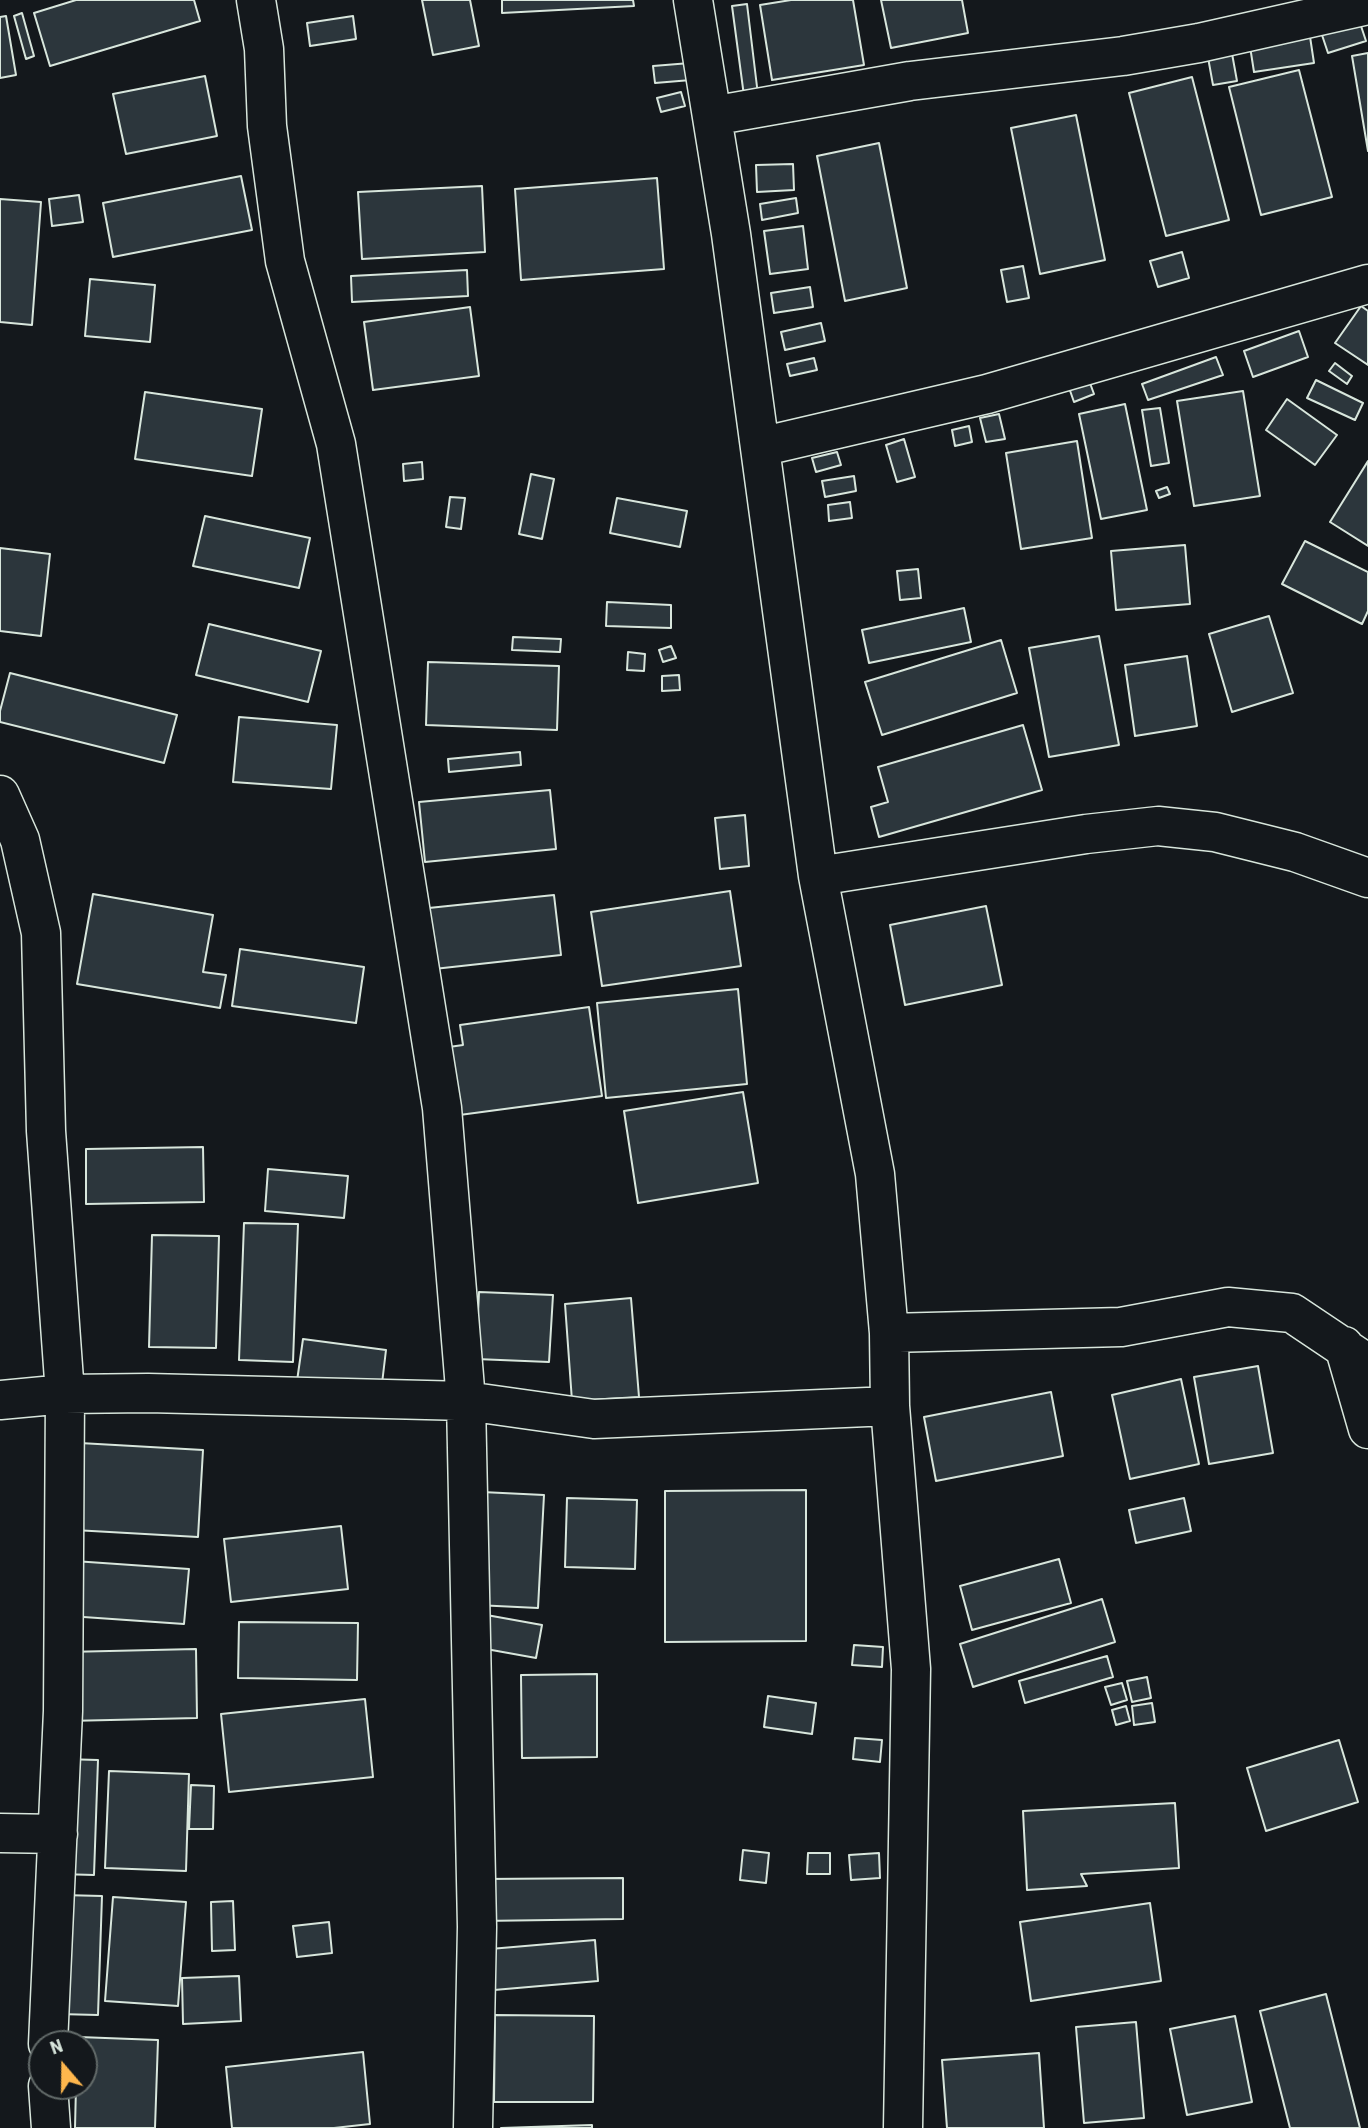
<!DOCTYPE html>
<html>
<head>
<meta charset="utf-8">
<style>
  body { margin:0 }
  #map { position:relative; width:1368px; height:2128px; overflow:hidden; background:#14181c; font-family:"Roboto Condensed",sans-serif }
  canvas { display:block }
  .north { position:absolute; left:28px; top:2030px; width:70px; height:70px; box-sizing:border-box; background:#14181c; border:2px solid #626a69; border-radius:50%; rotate:340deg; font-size:19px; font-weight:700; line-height:28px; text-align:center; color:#d8e6dc }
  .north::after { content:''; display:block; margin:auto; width:24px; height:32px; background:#ffb74d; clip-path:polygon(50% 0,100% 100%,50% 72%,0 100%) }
</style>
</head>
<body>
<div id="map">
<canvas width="1368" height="2128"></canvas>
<div class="north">N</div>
</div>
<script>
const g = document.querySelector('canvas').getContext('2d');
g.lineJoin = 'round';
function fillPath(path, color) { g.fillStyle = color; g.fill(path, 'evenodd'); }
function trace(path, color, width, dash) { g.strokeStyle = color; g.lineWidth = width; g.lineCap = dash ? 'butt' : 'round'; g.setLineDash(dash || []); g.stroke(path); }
const building = new Path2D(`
  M76 0H194L200 21 50 66 34 13Z
  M422 0H470L479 46 433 55Z
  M502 0H633L634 6 502 13Z
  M791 0H853L864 65 772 80 760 5Z
  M881 0H962L968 33 891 48Z
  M747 4 758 95 744 96 732 6Z
  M22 13 34 56 26 59 14 16Z
  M6 16 16 75 0 78V17Z
  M353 16 356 39 310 46 307 23Z
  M1360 23 1366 41 1328 53 1322 35Z
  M1309 30 1314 63 1254 72 1249 40Z
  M1231 48 1237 81 1213 85 1207 52Z
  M1368 53V151L1352 56Z
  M690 63 691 80 655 83 653 66Z
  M1299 70 1332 197 1261 215 1229 87Z
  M205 76 217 136 126 154 113 94Z
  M1192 77 1229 220 1166 236 1129 93Z
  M681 92 685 106 661 112 657 98Z
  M1076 115 1105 260 1040 274 1011 128Z
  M879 143 907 288 845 301 817 156Z
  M793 164 794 190 757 192 756 165Z
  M241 176 252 230 113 257 103 203Z
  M657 178 664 269 521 280 515 189Z
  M482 186 485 252 362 259 358 192Z
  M79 195 83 222 52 226 49 199Z
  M796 198 798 213 762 220 760 204Z
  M0 199 41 202 32 325 0 322Z
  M803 226 808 269 770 274 764 231Z
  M1182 252 1189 278 1158 287 1150 261Z
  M1023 266 1029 298 1007 302 1001 270Z
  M467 270 468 296 352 302 351 276Z
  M90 279 155 285 150 342 85 336Z
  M810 287 813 307 774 313 771 293Z
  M1361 306 1368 311V365L1335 343Z
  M470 307 479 376 373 390 364 322Z
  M821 323 825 341 785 350 781 332Z
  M1299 331 1308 357 1253 377 1244 351Z
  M1216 357 1223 375 1148 400 1142 384Z
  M814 358 817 370 790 376 787 364Z
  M1335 363 1352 376 1347 384 1329 371Z
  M1087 375 1094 394 1074 402 1067 382Z
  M1316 380 1363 403 1355 420 1307 398Z
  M1243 391 1260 496 1194 506 1177 401Z
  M145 392 262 409 252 476 135 459Z
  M1287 399 1337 435 1315 465 1266 430Z
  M1125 404 1147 510 1101 519 1079 414Z
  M1160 408 1169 463 1151 466 1142 410Z
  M999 414 1005 439 986 442 980 418Z
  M969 426 972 442 955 446 952 430Z
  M904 439 915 477 897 482 886 445Z
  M1077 441 1092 538 1021 549 1006 453Z
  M837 452 841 465 816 472 812 458Z
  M1368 461V546L1330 522Z
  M422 462 423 479 404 481 403 464Z
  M531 474 554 479 542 539 519 534Z
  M854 476 856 491 825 497 822 481Z
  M1167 487 1170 494 1159 498 1156 491Z
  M450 497 465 498 461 529 446 527Z
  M617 498 687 511 680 547 610 533Z
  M850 502 852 518 829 521 828 505Z
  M205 516 310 538 299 588 193 566Z
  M1305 541 1368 572V611L1362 624 1282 584Z
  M1185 545 1190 604 1116 610 1111 551Z
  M0 548 50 554 41 636 0 631Z
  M918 569 921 598 900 600 897 571Z
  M607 602 671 605V628L606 626Z
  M964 608 971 642 869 663 862 630Z
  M1269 616 1293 693 1232 712 1209 634Z
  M209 624 321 651 308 702 196 675Z
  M1099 636 1119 745 1049 757 1029 648Z
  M513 637 561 639 560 652 512 650Z
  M1001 640 1017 693 882 735 865 682Z
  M671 646 676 658 663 662 659 650Z
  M628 652 645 654 644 671 627 670Z
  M1187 656 1197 726 1135 736 1125 665Z
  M428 662 559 666 557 730 426 725Z
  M10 673 177 715 164 763 0 722V711Z
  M679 675 680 690 662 691V676Z
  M239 717 337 725 331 789 233 782Z
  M1023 725 1042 790 879 837 871 807 888 802 878 767Z
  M520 752 521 765 449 772 448 759Z
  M550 790 556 849 425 862 419 802Z
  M745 815 749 866 720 869 715 818Z
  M730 891 741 966 602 986 591 912Z
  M93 894 213 915 203 972 226 975 220 1008 77 984Z
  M554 895 561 955 425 970 419 909Z
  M986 906 1002 985 905 1005 890 925Z
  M240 949 364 967 356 1023 232 1006Z
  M738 989 747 1084 606 1098 597 1003Z
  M589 1007 602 1096 452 1116 442 1048 463 1045 460 1025Z
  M743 1092 758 1183 638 1203 624 1111Z
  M203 1147 204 1202 86 1204V1149Z
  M268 1169 348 1176 344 1218 265 1211Z
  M244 1223 298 1224 293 1362 239 1360Z
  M152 1235 219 1236 216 1348 149 1347Z
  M479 1292 553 1295 549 1362 476 1359Z
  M631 1298 639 1397 572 1401 565 1304Z
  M303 1339 386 1350 381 1392 297 1381Z
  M1258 1366 1273 1453 1209 1464 1194 1377Z
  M1181 1379 1199 1464 1130 1479 1112 1395Z
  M1051 1392 1063 1456 936 1481 924 1417Z
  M80 1443 203 1450 198 1537 74 1530Z
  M806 1490V1641L665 1642V1491Z
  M482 1492 544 1495 538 1608 476 1605Z
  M567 1498 637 1500 635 1569 565 1567Z
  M1184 1498 1191 1531 1136 1543 1129 1510Z
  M341 1526 348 1589 231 1602 224 1539Z
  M1059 1559 1071 1603 972 1630 960 1586Z
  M74 1561 189 1569 184 1624 69 1616Z
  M1102 1599 1115 1642 973 1687 960 1644Z
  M481 1614 542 1625 536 1658 475 1647Z
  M239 1622 358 1623 357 1680 238 1678Z
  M854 1645 883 1647 882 1667 852 1665Z
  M196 1649 197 1718 67 1721 66 1652Z
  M1107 1656 1113 1677 1025 1703 1019 1681Z
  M597 1674V1757L522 1758 521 1675Z
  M1147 1677 1151 1698 1132 1702 1127 1681Z
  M1122 1683 1127 1700 1111 1705 1105 1687Z
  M768 1696 816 1703 812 1734 764 1727Z
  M365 1699 373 1777 229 1792 221 1714Z
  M1152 1703 1155 1722 1134 1725 1132 1706Z
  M1126 1706 1130 1721 1116 1725 1112 1710Z
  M855 1738 882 1740 880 1762 853 1759Z
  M1339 1740 1358 1802 1266 1831 1247 1768Z
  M63 1759 98 1760 94 1875 59 1874Z
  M109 1771 189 1774 186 1871 105 1868Z
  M191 1785 214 1786 213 1829H189Z
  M1175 1803 1179 1868 1081 1874 1087 1886 1027 1890 1023 1811Z
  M743 1850 769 1853 766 1883 740 1880Z
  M808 1853H830V1874H807Z
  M879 1853 880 1878 851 1880 849 1855Z
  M623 1878V1919L480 1921V1879Z
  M62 1895 102 1896 98 2015 58 2014Z
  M113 1897 186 1902 178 2006 105 2001Z
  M233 1901 235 1950 212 1951 211 1902Z
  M1150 1903 1161 1981 1031 2001 1020 1922Z
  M329 1922 332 1953 297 1957 293 1926Z
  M595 1940 598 1981 494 1990 490 1949Z
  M239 1976 241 2021 183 2024 182 1978Z
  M1326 1994 1360 2128H1290L1260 2011Z
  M495 2015 594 2016 593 2102H494Z
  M1235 2016 1252 2102 1187 2115 1170 2029Z
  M1136 2022 1144 2118 1084 2123 1076 2027Z
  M79 2037 158 2040 155 2128H75L76 2086H84V2044H78Z
  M363 2052 370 2124 334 2128H232L226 2067Z
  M1039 2053 1044 2128H947L942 2060Z
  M592 2125V2128H501Z`);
fillPath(building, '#2c363c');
trace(building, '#d8e6dc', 2);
const minor = new Path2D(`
  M256 0 264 49 267 126 285 261 336 444 442 1108 466 1401 477 1927 473 2128
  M693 0 731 234 818 876 875 1174 889 1333 890 1406 911 1669 903 2128
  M712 116 910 81 1123 56 1199 43 1368 5
  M760 447 987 394 1368 284
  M0 795 20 840 41 933 46 1131 65 1394 63 1711 48 2044
  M818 876 1086 834 1158 826 1215 832 1295 852 1368 878
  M889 1333 1121 1327 1228 1307 1292 1313 1368 1364
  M1344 1346 1368 1429
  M0 1400 65 1394 148 1393 466 1401 594 1419 890 1406
  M0 1833 58 1834
  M48 2086 51 2128`);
trace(minor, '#d8e6dc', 41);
trace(minor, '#14181c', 38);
</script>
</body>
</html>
